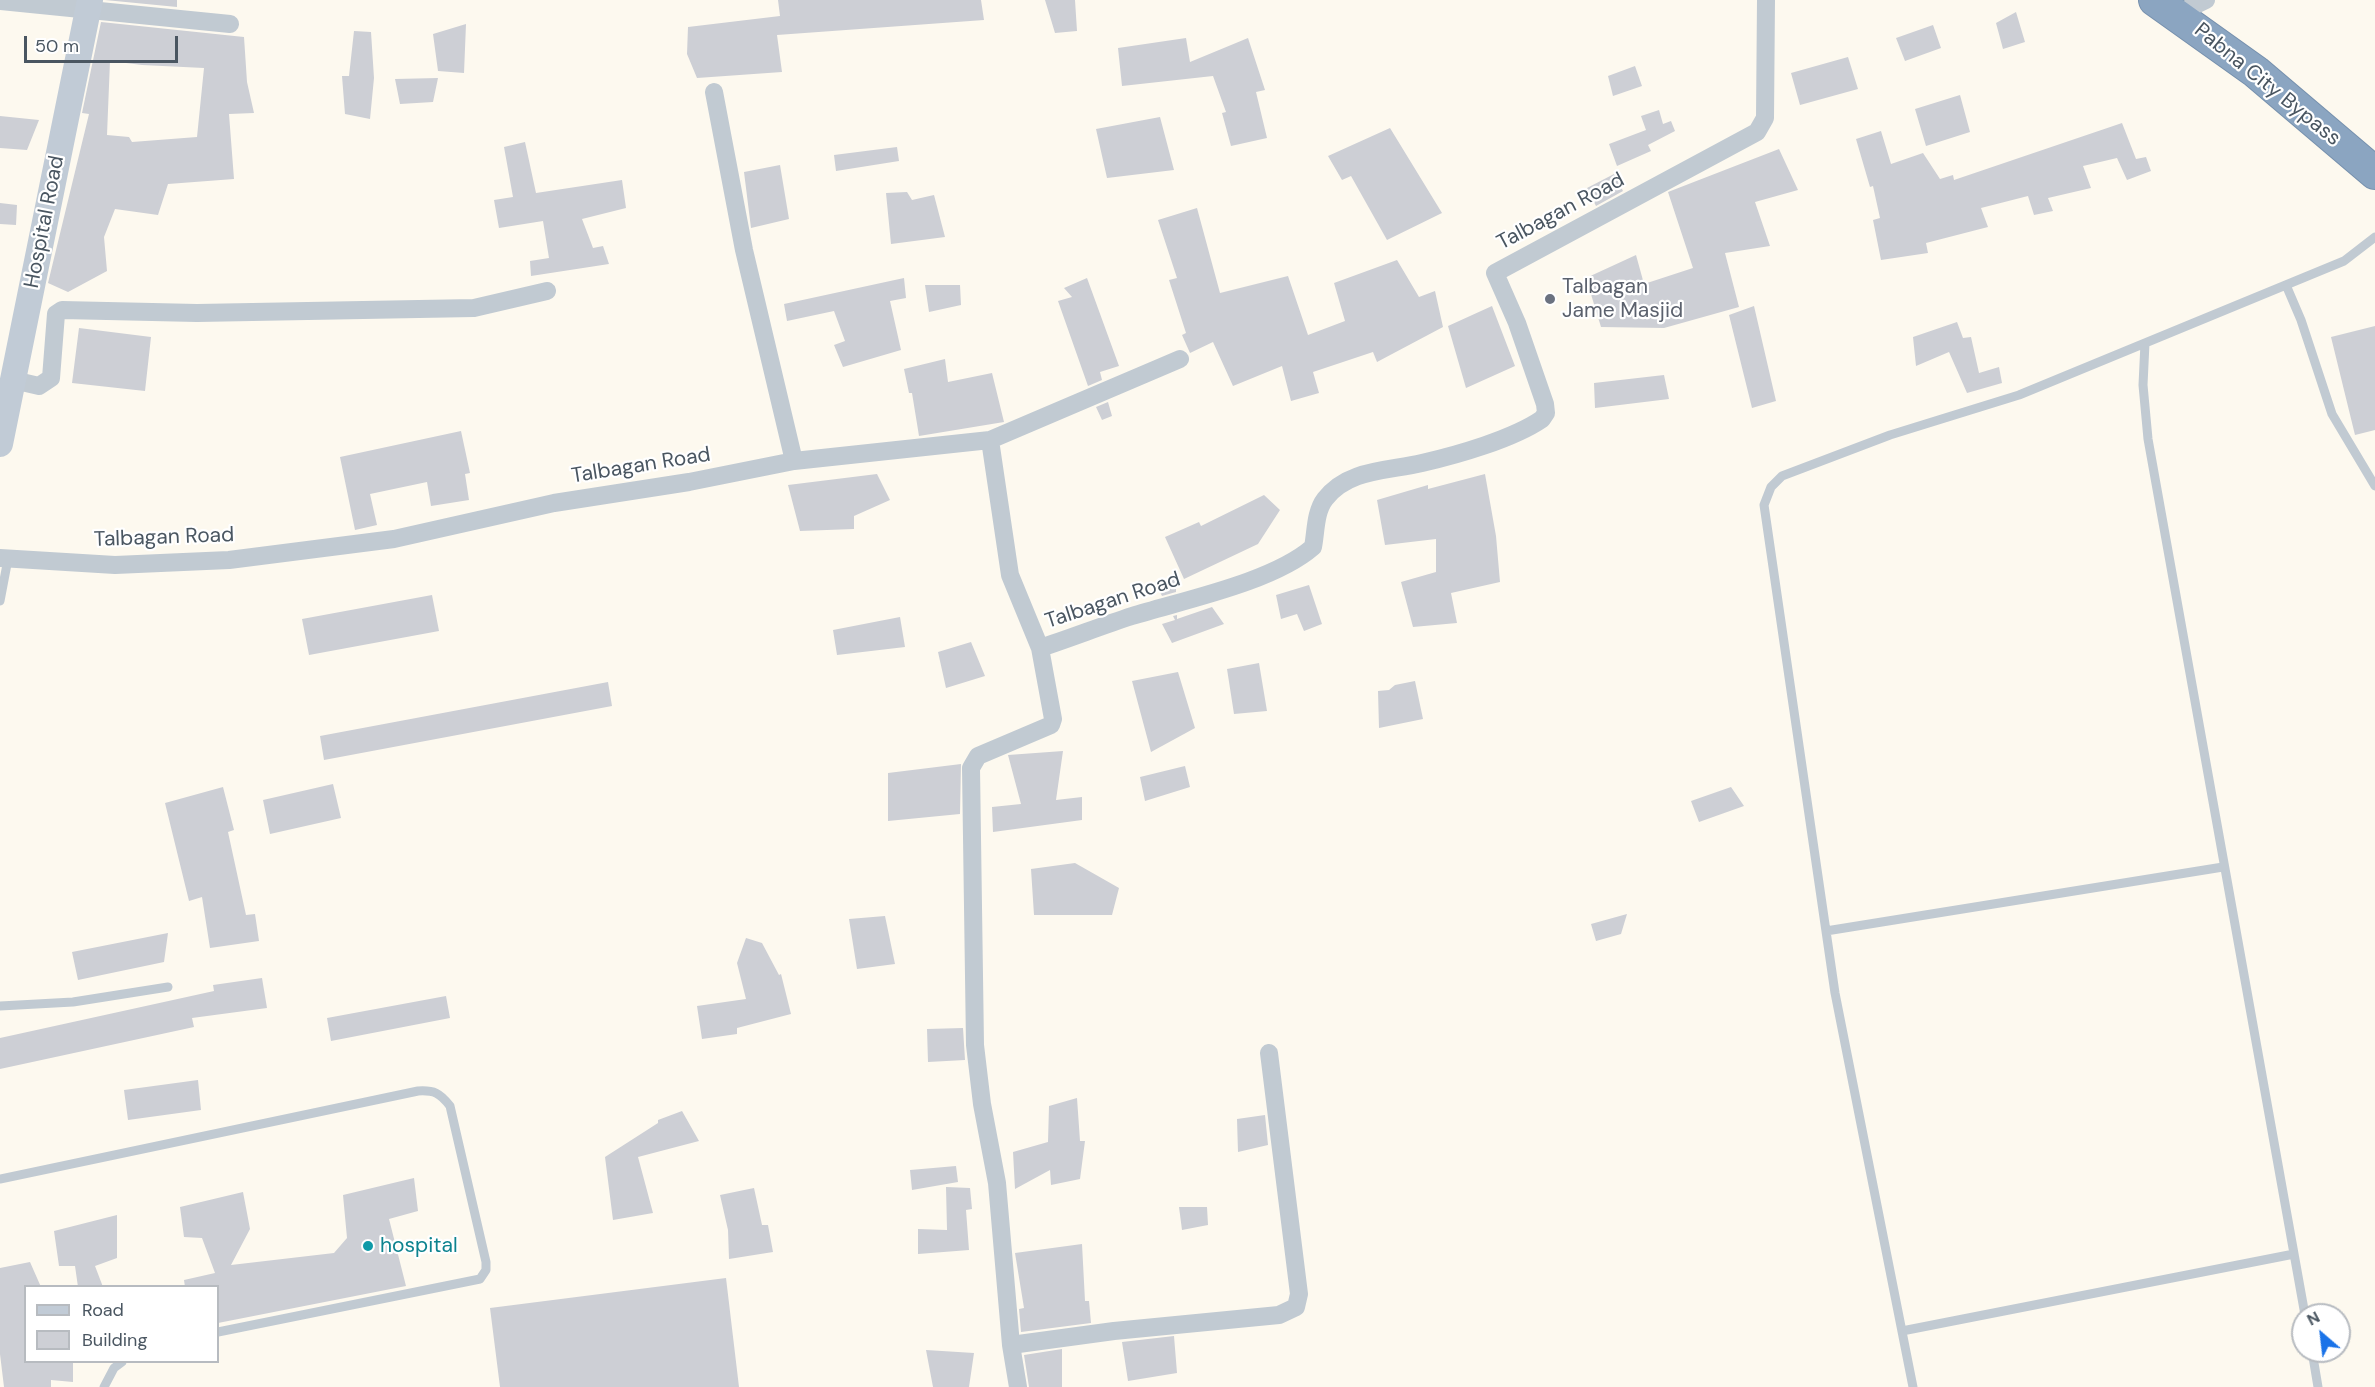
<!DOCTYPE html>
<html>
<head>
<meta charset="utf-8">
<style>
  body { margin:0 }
  #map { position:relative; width:2375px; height:1387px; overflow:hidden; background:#f5f3f3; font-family:"DM Sans",sans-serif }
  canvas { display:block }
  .legend { position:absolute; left:24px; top:1285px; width:195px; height:78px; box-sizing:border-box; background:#fff; border:2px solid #b7bbc0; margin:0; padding:8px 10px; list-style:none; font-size:18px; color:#4a5661 }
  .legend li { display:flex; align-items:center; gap:12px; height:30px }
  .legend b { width:30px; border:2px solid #b7bbc0 }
  .north { position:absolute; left:2291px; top:1303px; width:60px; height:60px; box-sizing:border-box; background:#fff; border:2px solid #b7bbc0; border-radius:50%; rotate:332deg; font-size:16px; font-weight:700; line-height:24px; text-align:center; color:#4a5661 }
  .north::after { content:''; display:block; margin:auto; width:21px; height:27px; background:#1a73e8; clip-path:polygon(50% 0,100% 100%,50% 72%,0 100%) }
  .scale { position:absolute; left:24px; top:36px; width:154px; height:27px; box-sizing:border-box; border:3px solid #4a5661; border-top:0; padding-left:8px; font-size:18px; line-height:21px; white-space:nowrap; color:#4a5661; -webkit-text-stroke:4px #fff; paint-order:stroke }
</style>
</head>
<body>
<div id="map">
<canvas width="2375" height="1387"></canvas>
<ul class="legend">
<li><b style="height:8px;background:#c1cbd6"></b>Road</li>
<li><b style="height:16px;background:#cdcfd5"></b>Building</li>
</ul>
<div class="north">N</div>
<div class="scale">50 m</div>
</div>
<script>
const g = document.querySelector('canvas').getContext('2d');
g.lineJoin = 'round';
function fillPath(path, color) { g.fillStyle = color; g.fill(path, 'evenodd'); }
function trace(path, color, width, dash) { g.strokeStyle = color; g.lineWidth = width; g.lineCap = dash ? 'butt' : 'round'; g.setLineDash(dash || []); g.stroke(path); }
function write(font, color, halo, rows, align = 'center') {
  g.font = font + ' "DM Sans",sans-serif'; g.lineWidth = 4.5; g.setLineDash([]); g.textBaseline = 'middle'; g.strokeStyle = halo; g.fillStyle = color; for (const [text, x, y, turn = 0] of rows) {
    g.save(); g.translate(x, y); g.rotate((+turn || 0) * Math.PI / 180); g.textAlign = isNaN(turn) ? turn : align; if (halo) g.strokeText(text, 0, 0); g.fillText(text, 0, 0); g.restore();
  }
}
fillPath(new Path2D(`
  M0 0H2375V1387H0ZM26 1286H218V1362H26ZM2303 1315H2339V1351H2303Z`), '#fdf9ef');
fillPath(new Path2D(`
  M105 0H177V7Z
  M778 0H981L984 20 777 35 782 72 697 78 687 54 688 27 780 16Z
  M1045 0H1075L1077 31 1055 33Z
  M2016 12 2025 42 2003 49 1996 23Z
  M101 22 244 37 247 82 254 113 229 114 234 179 168 184 158 215 115 209 104 237 107 271 68 292 48 283 89 114 82 113ZM110 61 142 65 204 68 197 137 132 142 129 137 107 135Z
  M466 24 464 73 438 71 433 34Z
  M1933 25 1941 48 1905 61 1896 38Z
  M354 31 371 32 374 78 370 119 345 114 342 76H349Z
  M1186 38 1190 62 1248 38 1265 90 1256 92 1267 138 1231 146 1222 113 1226 112 1213 76 1122 86 1118 48Z
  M1848 57 1858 89 1800 105 1791 73Z
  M1635 66 1642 86 1613 96 1608 76Z
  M438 78 433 102 400 104 395 79Z
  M1960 95 1970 132 1926 146 1915 109Z
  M1659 110 1663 124 1671 121 1675 131 1648 145 1651 151 1617 166 1609 144 1646 130 1641 116Z
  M0 116 39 120 27 150 0 148Z
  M1160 117 1174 170 1107 178 1096 129Z
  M2122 123 2136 159 2146 157 2151 171 2127 180 2117 158 2083 166 2091 188 2048 198 2053 211 2034 215 2028 196 1981 208 1988 227 1926 243 1928 253 1881 260 1873 220 1880 218 1873 186 1870 187 1856 139 1881 131 1891 164 1923 153 1940 179 1953 175 1954 180Z
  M1390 128 1442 213 1387 240 1351 176 1342 180 1328 156Z
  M525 142 536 193 622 180 626 208 582 219 593 248 603 246 609 264 531 276 530 261 549 258 543 221 499 228 494 200 513 197 504 147Z
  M897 147 899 161 836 171 834 155Z
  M1779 149 1798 190 1755 202 1770 246 1725 253 1739 307 1664 328 1601 327 1586 278 1636 255 1644 284 1693 268 1668 192Z
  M780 165 789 219 751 228 744 172Z
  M1614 174 1623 191 1596 206 1587 188Z
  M907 192 912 200 934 195 945 237 891 244 886 193Z
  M0 203 17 205 16 225 0 224Z
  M1197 208 1220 293 1288 276 1308 335 1345 321 1334 283 1397 260 1419 297 1435 291 1443 327 1377 362 1373 352 1313 372 1319 393 1291 401 1282 366 1233 386 1213 342 1190 353 1182 335 1186 333 1169 280 1177 278 1158 220Z
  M904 278 906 298 890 301 901 350 843 367 834 345 845 341 834 311 787 321 784 304Z
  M1087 278 1119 366 1100 372 1102 380 1088 386 1058 301 1072 297 1064 288Z
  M925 285H960L961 305 929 312Z
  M1492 306 1515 366 1466 388 1448 326Z
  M1754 306 1776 401 1752 408 1729 315Z
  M1957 322 1963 338 1971 337 1979 373 1999 367 2002 383 1967 393 1949 352 1916 366 1913 337Z
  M2375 326V430L2355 435 2331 337Z
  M79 328 151 337 145 391 72 383Z
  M945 359 948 382 992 373 1004 422 919 436 912 393H909L904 369Z
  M1664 375 1669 399 1595 408 1594 383Z
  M1108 402 1112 416 1102 420 1096 407Z
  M461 431 470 473 465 474 469 500 431 506 427 482 370 494 377 525 355 530 340 457Z
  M877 474 890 500 854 516V529L800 531 788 485Z
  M1485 474 1496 536 1500 582 1451 593 1457 623 1413 627 1401 582 1436 572V539L1385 545 1377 500 1428 485V489Z
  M1264 495 1280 510 1258 544 1184 579 1165 537 1199 522 1201 526Z
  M1176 579V592L1162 596 1155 582Z
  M1309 585 1322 624 1304 631 1297 614 1281 619 1276 595Z
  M432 595 439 631 309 655 302 619Z
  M1212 607 1224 624 1172 643 1162 624 1175 620 1173 616 1177 615V619Z
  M900 617 905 647 837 655 833 630Z
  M971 642 985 676 946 688 938 652Z
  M1259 663 1267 711 1234 714 1227 669Z
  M1178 672 1195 728 1151 752 1132 681Z
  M1415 681 1423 719 1379 728 1378 691 1389 690 1395 685Z
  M608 682 612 706 324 760 320 736Z
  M1063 751 1056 800 1082 797V820L993 832 992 807 1021 804 1008 755Z
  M961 764 960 814 888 821V773Z
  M1185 766 1190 787 1145 801 1140 777Z
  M333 784 341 818 270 834 263 800Z
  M223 787 234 830 228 832 246 915 255 914 259 941 210 948 202 897 189 901 165 803Z
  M1731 787 1744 806 1699 822 1691 801Z
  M1075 863 1119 888 1112 915H1034L1031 869Z
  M1627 914 1621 934 1596 941 1591 924Z
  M885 916 895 964 857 969 849 919Z
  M168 933 164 962 78 980 72 952Z
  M746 938 762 943 779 975 781 974 791 1014 737 1028V1034L702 1039 697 1006 746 999 737 963Z
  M262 978 267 1008 192 1018 194 1027 0 1069V1038L214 991 213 985Z
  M446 996 450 1018 331 1041 327 1018Z
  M963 1028 965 1060 928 1062 927 1029Z
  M198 1080 201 1110 128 1120 124 1090Z
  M1077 1098 1080 1141H1085L1080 1179 1051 1185 1050 1170 1015 1189 1013 1152 1048 1142 1049 1106Z
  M682 1111 699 1141 638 1157 653 1213 613 1220 605 1157 658 1123V1120Z
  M1265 1115 1268 1145 1238 1152 1237 1119Z
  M956 1166 958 1182 912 1190 910 1170Z
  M414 1178 418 1211 389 1219 406 1286 218 1323V1287H185L184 1280 215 1273 202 1238 184 1237 180 1207 243 1192 250 1229 231 1265 334 1253 347 1238 343 1195Z
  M946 1187 970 1188 972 1209 966 1210 969 1250 918 1254V1229L947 1230Z
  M754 1188 762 1225H768L773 1252 729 1259 728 1230 720 1195Z
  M1179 1207H1207L1208 1225 1182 1230Z
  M117 1215V1258L95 1266 103 1287H78L75 1266H59L54 1231Z
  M1082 1244 1085 1301H1089L1091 1323 1021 1332 1019 1309 1024 1308 1015 1253Z
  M30 1262 41 1287H26V1362H73V1382L51 1380V1387H4L0 1354V1268Z
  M726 1278 739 1387H500L490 1308Z
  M1174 1336 1177 1373 1128 1381 1122 1342Z
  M1062 1349V1387H1029L1024 1355Z
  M926 1350 974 1353 969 1387H933Z`), '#cdcfd5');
const highway = new Path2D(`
  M2155 0 2256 72 2375 173`);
trace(highway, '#7690ad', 34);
trace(new Path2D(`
  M2286 285 2301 320 2332 414 2375 486
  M2145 343 2143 385 2148 439 2305 1315
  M0 601 8 559
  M1826 931 2223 867
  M0 1006 73 1002 168 987
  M0 1179 418 1091C434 1090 440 1093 450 1106L486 1262V1270L480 1279 218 1332
  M1902 1331 2294 1254
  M2312 1351 2318 1387
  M104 1387 114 1368 122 1362
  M1913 1387 1835 993 1764 505 1771 487 1782 476 1890 435 2019 395 2344 261 2375 237`), '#c1cad2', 9);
trace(new Path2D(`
  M0 1 230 24
  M2177 14 2206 0
  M714 92 744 250 794 461
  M13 380 39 386 51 378 56 314 62 310 197 313 474 308 547 291
  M990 440 1180 359
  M0 558 115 565 229 560 394 539 554 503 689 482 794 461 990 440 1010 575 1040 648C1071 638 1101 626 1132 616 1184 600 1273 582 1313 547 1316 532 1315 512 1325 499 1348 469 1388 471 1422 463 1457 455 1513 439 1542 419L1546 413 1545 404 1517 323 1495 273 1757 132 1765 118 1766 0
  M1011 1345 1114 1331 1279 1315 1296 1307 1299 1294 1269 1053
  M1018 1387 1011 1345 997 1183 982 1104 975 1045 971 768 978 756 1051 725 1053 719 1040 648`), '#c1cad2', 18);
trace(new Path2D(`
  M0 444 90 0`), '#c1cbd6', 26);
trace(highway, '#8ba5c1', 32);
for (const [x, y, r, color] of [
  [1550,299,6,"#6b7280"],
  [368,1246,6,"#0f9aa8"]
]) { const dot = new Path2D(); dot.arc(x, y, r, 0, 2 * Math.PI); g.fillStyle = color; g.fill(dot); trace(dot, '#fff', 2); }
write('21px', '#4a5661', '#fff', [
  ["Pabna City Bypass",2267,85,39],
  ["Talbagan Road",1561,212,-28],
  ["Hospital Road",45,222,-79],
  ["Talbagan Road",641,466,-9],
  ["Talbagan Road",164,538,-2],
  ["Talbagan Road",1113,601,-18]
]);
write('21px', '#5b616d', '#fff', [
  ["Talbagan",1562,287],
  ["Jame Masjid",1562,311]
], 'left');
write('21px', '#0d838f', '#fff', [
  ["hospital",380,1246]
], 'left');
</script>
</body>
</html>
